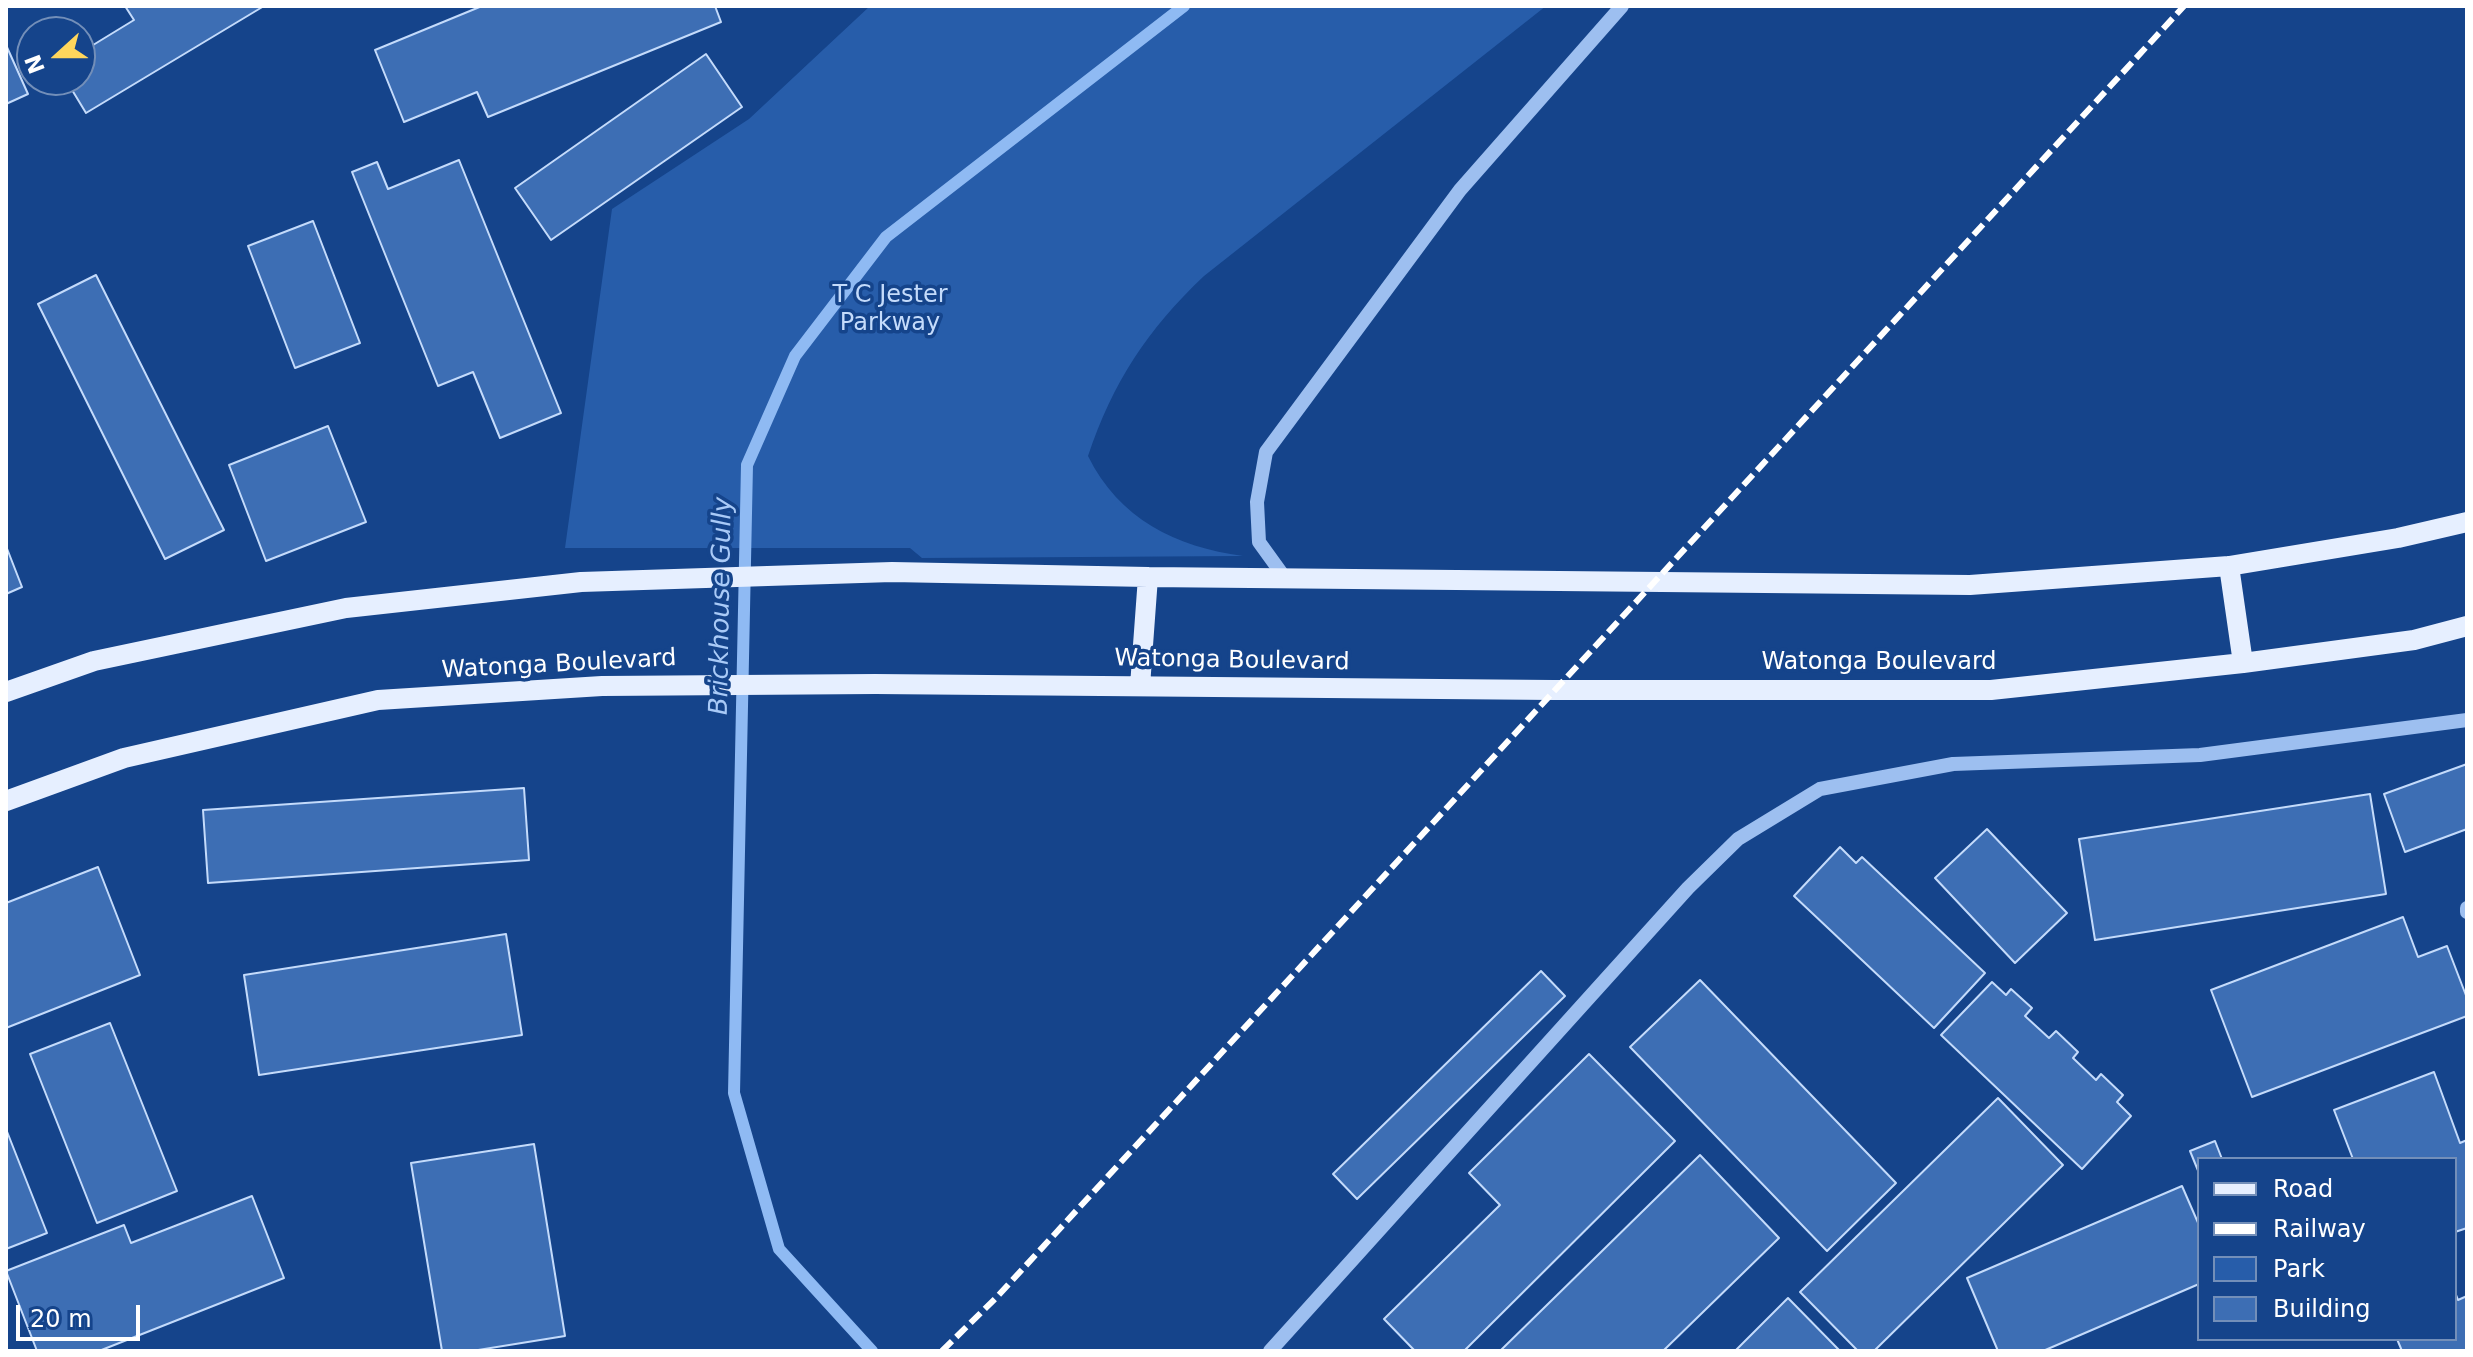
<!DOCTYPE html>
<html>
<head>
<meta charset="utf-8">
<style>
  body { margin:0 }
  #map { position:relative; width:2473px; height:1357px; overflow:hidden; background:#15448b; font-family:"DejaVu Sans",sans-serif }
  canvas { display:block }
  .frame { position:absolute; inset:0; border:8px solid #fff; pointer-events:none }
  .legend { position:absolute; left:2197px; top:1157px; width:260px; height:184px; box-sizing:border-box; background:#15448b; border:2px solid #738fb9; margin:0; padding:10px 14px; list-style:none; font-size:24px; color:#fff }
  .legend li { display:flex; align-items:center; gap:16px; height:40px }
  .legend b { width:40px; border:2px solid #738fb9 }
  .north { position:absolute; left:16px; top:16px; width:80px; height:80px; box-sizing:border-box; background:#15448b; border:2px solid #738fb9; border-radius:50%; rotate:249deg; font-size:22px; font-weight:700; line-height:32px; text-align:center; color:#fff }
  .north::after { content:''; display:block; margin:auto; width:28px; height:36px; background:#ffd65c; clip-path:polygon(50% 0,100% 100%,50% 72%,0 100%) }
  .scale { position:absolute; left:16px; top:1305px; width:124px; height:36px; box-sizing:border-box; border:4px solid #fff; border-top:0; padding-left:10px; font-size:24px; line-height:28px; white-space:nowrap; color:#fff; -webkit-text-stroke:6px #15448b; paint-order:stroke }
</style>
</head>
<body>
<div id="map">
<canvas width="2473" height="1357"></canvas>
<div class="frame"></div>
<ul class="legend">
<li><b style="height:10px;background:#e6efff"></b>Road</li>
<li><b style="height:10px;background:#fff"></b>Railway</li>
<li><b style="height:22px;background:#275daa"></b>Park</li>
<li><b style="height:22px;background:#3d6eb4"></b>Building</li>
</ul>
<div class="north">N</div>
<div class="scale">20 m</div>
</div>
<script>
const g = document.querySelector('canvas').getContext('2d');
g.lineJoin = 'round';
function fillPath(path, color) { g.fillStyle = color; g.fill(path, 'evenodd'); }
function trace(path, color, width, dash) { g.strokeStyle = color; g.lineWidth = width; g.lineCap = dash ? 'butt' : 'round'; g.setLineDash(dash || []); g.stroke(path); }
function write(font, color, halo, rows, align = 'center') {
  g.font = font + ' "DejaVu Sans",sans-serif'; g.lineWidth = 7; g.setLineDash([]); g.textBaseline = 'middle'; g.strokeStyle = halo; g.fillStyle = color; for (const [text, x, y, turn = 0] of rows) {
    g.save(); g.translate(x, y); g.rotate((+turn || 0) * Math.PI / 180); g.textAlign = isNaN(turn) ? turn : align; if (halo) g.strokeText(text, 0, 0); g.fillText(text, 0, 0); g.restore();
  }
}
fillPath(new Path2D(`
  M870 6H1546L1204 276C1147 330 1113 382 1088 456 1119 519 1176 547 1243 556L922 558 910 548H565L612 209 749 119Z`), '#275daa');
trace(new Path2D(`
  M872 1351 779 1249 734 1093 747 465 795 356 886 237 1184 6`), '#8fbaf3', 12);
const building = new Path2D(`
  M125 6H264L86 113 66 80H80V53L134 20Z
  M482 6H715L721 22 488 117 477 92 404 122 375 50Z
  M6 45 28 94 6 104Z
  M706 54 742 107 551 240 515 188Z
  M459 160 561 413 500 438 473 372 438 386 352 172 377 162 388 189Z
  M313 221 360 343 295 368 248 246Z
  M96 275 224 530 165 559 38 304Z
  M328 426 366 522 266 561 229 465Z
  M6 546 22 587 6 594Z
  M2467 764V829L2405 852 2384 794Z
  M524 788 529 860 208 883 203 810Z
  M2370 794 2386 894 2095 940 2079 839Z
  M1987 829 2067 913 2015 963 1935 878Z
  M1840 847 1856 863 1862 857 1985 973 1934 1028 1794 896Z
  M98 867 140 975 6 1028V903Z
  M2403 917 2418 957 2447 946 2467 998V1016L2252 1097 2211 990Z
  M506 934 522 1035 259 1075 244 975Z
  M1541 971 1565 996 1357 1199 1333 1174Z
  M1700 980 1896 1183 1827 1251 1630 1047Z
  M1992 982 2006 995 2011 989 2032 1008 2025 1016 2049 1038 2056 1031 2078 1052 2073 1058 2096 1080 2101 1074 2123 1095 2117 1102 2131 1116 2082 1169 1941 1035Z
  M110 1023 177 1191 97 1223 30 1054Z
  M1589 1054 1675 1141 1464 1351H1415L1384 1319 1500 1205 1469 1173Z
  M2434 1072 2460 1143 2467 1140V1228L2455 1232V1159H2353L2334 1110Z
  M1998 1098 2063 1165 1874 1351H1858L1800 1292Z
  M6 1129 47 1233 6 1249Z
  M2215 1141 2222 1159H2199V1173L2190 1151Z
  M534 1144 565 1336 472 1351H442L411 1163Z
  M1700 1155 1779 1238 1663 1351H1500Z
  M2182 1186 2199 1225V1284L2043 1351H1998L1967 1278Z
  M252 1196 284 1278 99 1351H37L6 1271 124 1225 131 1243Z
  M2455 1292 2458 1300 2467 1296V1351H2402L2397 1339H2455Z
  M1788 1298 1840 1351H1735Z`);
fillPath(building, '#3d6eb4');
trace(building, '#c4dbfb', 2);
trace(new Path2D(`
  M1285 578 1259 542 1257 502 1266 452 1460 190 1622 6
  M2467 908V912
  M1270 1351 1688 888 1738 839 1820 789 1953 764 2200 755 2467 720`), '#9dbff0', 14);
trace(new Path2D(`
  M2229 566 2243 663
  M1140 686 1148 577
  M6 692 94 661 346 608 581 582 892 572 1148 577 1970 585 2229 566 2398 538 2467 522
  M6 801 124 758 378 700 602 686 875 684 1553 690H1991L2243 663 2414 640 2467 626`), '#e6efff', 20);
trace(new Path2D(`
  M942 1351 996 1298 2184 6`), '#fff', 6, [14, 6]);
write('24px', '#c4dbfb', '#15448b', [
  ["T C Jester",890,296],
  ["Parkway",890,324]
]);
write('24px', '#fff', '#15448b', [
  ["Watonga Boulevard",1232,661,1],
  ["Watonga Boulevard",1879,663],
  ["Watonga Boulevard",559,665,-3]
]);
write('italic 26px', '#a9caf7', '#15448b', [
  ["Brickhouse Gully",722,606,-89]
]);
</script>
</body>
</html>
